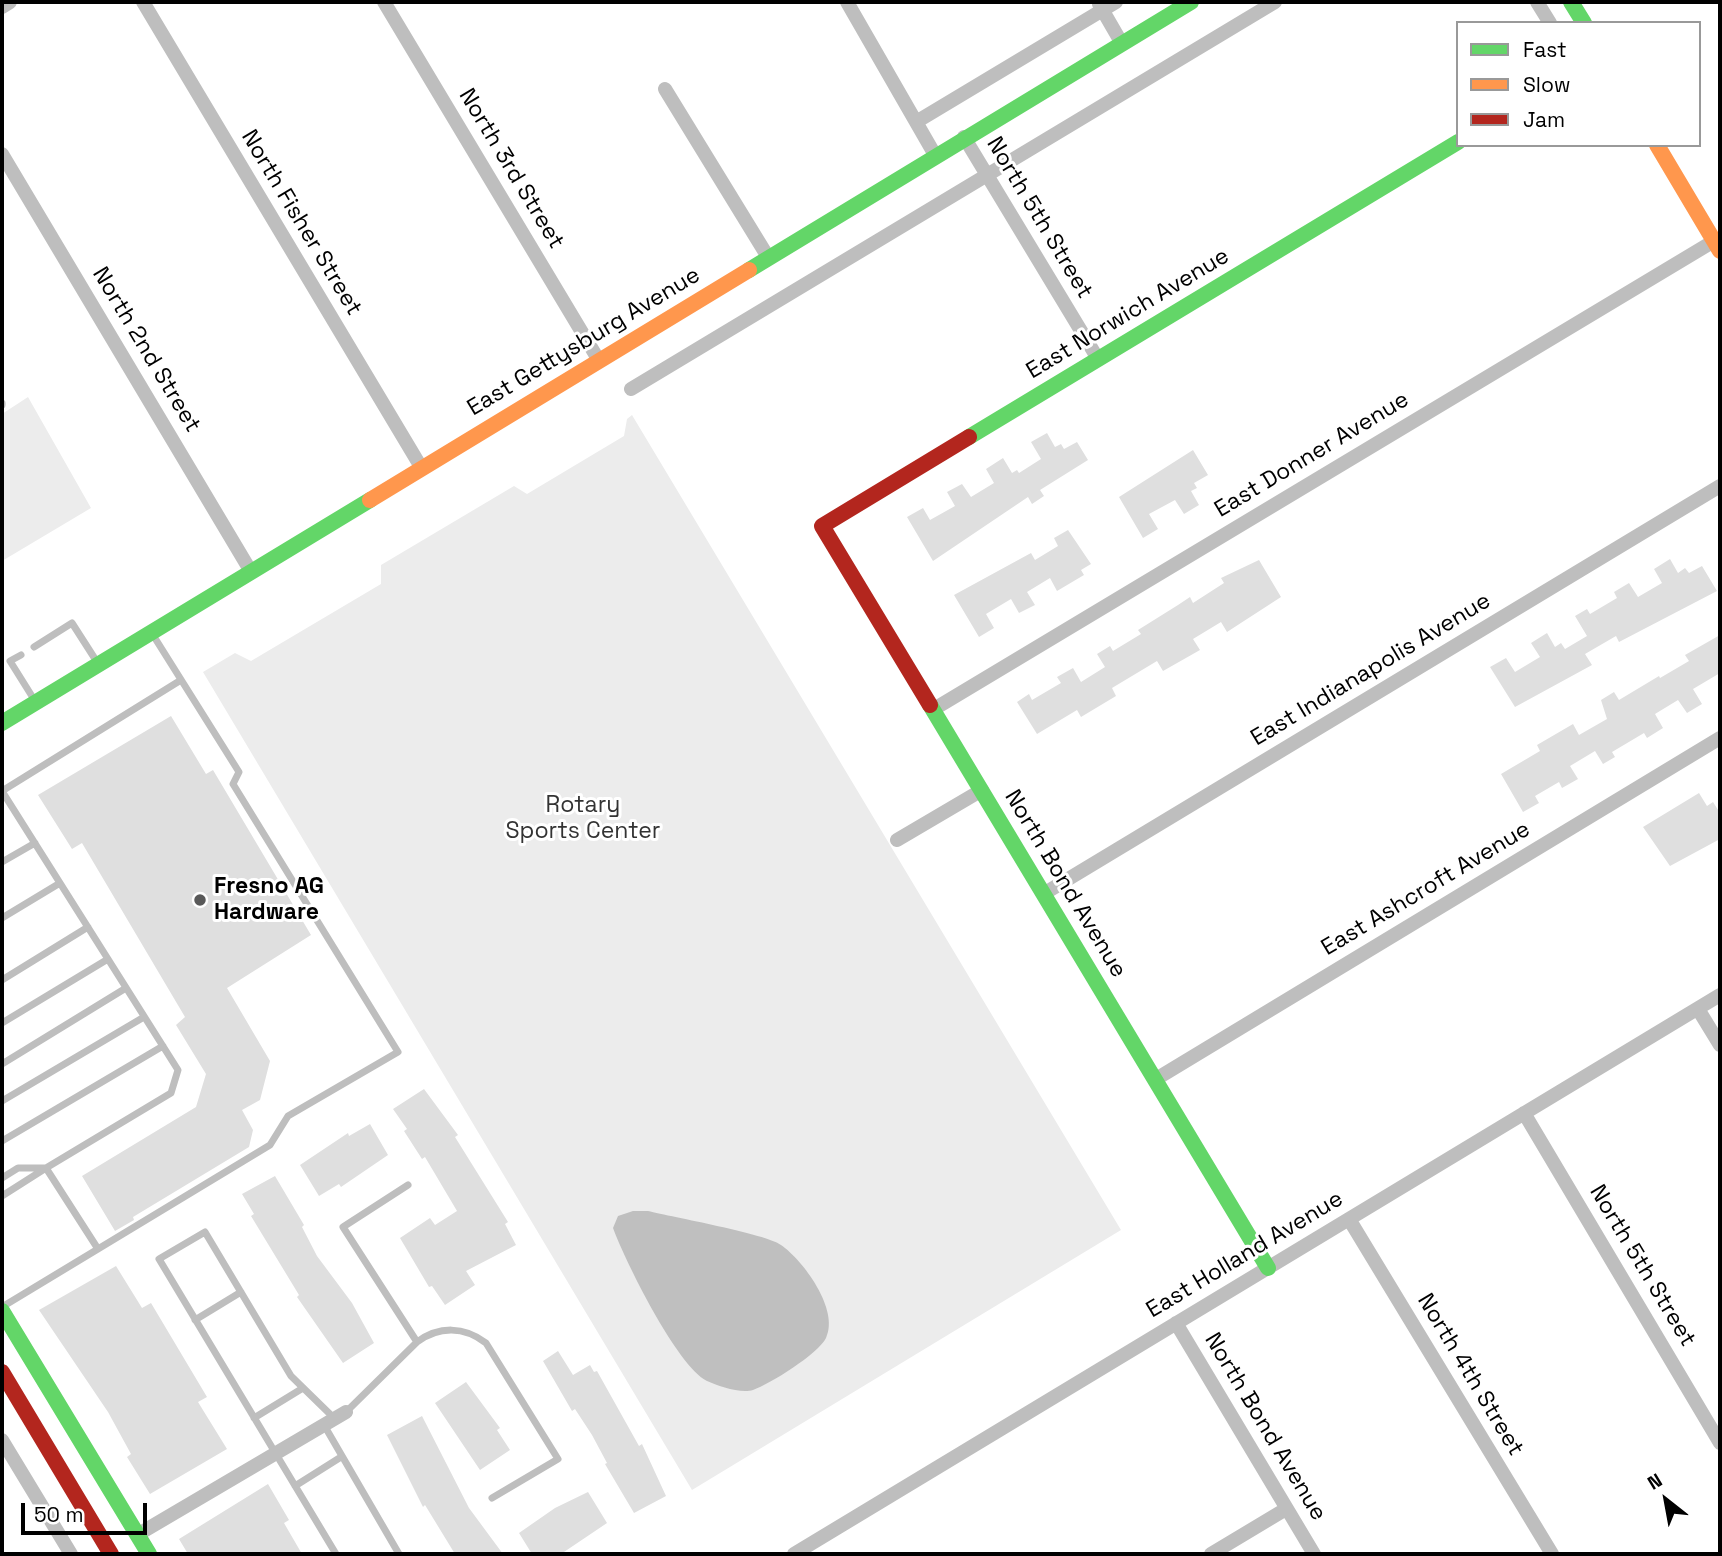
<!DOCTYPE html>
<html>
<head>
<meta charset="utf-8">
<style>
  body { margin:0 }
  #map { position:relative; width:1722px; height:1556px; overflow:hidden; background:#fff; font-family:"Space Grotesk",sans-serif }
  canvas { display:block }
  .frame { position:absolute; inset:0; border:4px solid #000; pointer-events:none }
  .legend { position:absolute; left:1456px; top:21px; width:245px; height:126px; box-sizing:border-box; background:#fff; border:2px solid #999; margin:0; padding:9px 12px; list-style:none; font-size:21px; color:#000 }
  .legend li { display:flex; align-items:center; gap:14px; height:35px }
  .legend b { width:35px; border:2px solid #999 }
  .north { position:absolute; left:1631px; top:1465px; width:70px; height:70px; -webkit-text-stroke:5px #fff; paint-order:stroke; rotate:329deg; font-size:19px; font-weight:700; line-height:28px; text-align:center; color:#000 }
  .north::after { content:''; display:block; margin:auto; width:24px; height:32px; background:#000; clip-path:polygon(50% 0,100% 100%,50% 72%,0 100%) }
  .scale { position:absolute; left:21px; top:1503px; width:126px; height:32px; box-sizing:border-box; border:4px solid #000; border-top:0; padding-left:9px; font-size:21px; line-height:24px; white-space:nowrap; color:#000; -webkit-text-stroke:5px #fff; paint-order:stroke }
</style>
</head>
<body>
<div id="map">
<canvas width="1722" height="1556"></canvas>
<div class="frame"></div>
<ul class="legend">
<li><b style="height:9px;background:#63d668"></b>Fast</li>
<li><b style="height:9px;background:#ff974d"></b>Slow</li>
<li><b style="height:9px;background:#b3261e"></b>Jam</li>
</ul>
<div class="north">N</div>
<div class="scale">50 m</div>
</div>
<script>
const g = document.querySelector('canvas').getContext('2d');
g.lineJoin = 'round';
function fillPath(path, color) { g.fillStyle = color; g.fill(path, 'evenodd'); }
function trace(path, color, width, dash) { g.strokeStyle = color; g.lineWidth = width; g.lineCap = dash ? 'butt' : 'round'; g.setLineDash(dash || []); g.stroke(path); }
function write(font, color, halo, rows, align = 'center') {
  g.font = font + ' "Space Grotesk",sans-serif'; g.lineWidth = 6; g.setLineDash([]); g.textBaseline = 'middle'; g.strokeStyle = halo; g.fillStyle = color; for (const [text, x, y, turn = 0] of rows) {
    g.save(); g.translate(x, y); g.rotate((+turn || 0) * Math.PI / 180); g.textAlign = isNaN(turn) ? turn : align; if (halo) g.strokeText(text, 0, 0); g.fillText(text, 0, 0); g.restore();
  }
}
fillPath(new Path2D(`
  M28 397 91 508 2 561V414Z
  M632 415 1121 1230 692 1490 203 672 235 653 251 661 381 584V565L514 486 527 494 624 436 627 419Z`), '#ececec');
fillPath(new Path2D(`
  M633 1211H648C672 1217 767 1234 781 1245 803 1260 840 1310 826 1338 818 1354 770 1384 753 1390 741 1394 718 1386 707 1381 677 1366 625 1261 613 1228L618 1216Z`), '#bfbfbf');
fillPath(new Path2D(`
  M1047 433 1055 447 1061 444 1064 449 1077 442 1088 460 1040 490 1044 496 1032 504 1028 497 933 561 907 517 923 508 930 520 955 506 947 492 962 484 971 497 994 483 986 469 1003 458 1012 473 1017 470 1019 473 1041 459 1031 442Z
  M1193 450 1208 475 1194 483 1197 488 1191 491 1199 505 1184 514 1175 500 1149 514 1158 529 1143 538 1119 497Z
  M1068 530 1091 564 1081 570 1084 575 1057 591 1050 578 1027 592 1035 605 1019 613 1011 599 986 614 994 628 979 637 954 595 1031 553 1035 560 1058 546 1054 538Z
  M1670 559 1678 573 1685 568 1689 573 1702 566 1717 591 1619 642 1616 636 1585 654 1592 665 1515 707 1490 667 1506 658 1515 672 1540 657 1531 643 1547 633 1555 647 1561 643 1565 649 1587 636 1575 616 1587 609 1590 614 1617 598 1614 592 1629 583 1638 597 1662 583 1654 569Z
  M1259 560 1281 597 1227 632 1221 622 1193 639 1200 650 1163 671 1157 661 1112 688 1116 696 1081 717 1077 710 1037 734 1017 702 1029 694 1032 700 1061 683 1057 677 1073 668 1081 682 1105 667 1097 654 1110 646 1113 651 1141 634 1138 630 1178 605 1190 597 1193 603 1224 583 1221 578Z
  M1720 635V673L1693 689 1702 704 1687 713 1678 700 1655 714 1663 728 1647 738 1644 733 1612 752 1615 757 1603 764 1595 751 1570 766 1578 779 1562 788 1559 782 1535 796 1539 803 1523 812 1501 774 1540 751 1537 745 1573 724 1579 735 1607 719 1601 700 1614 692 1619 700 1659 676 1660 678 1689 661 1685 655Z
  M171 716 206 774 213 770 311 935 227 988 270 1061 260 1100 242 1110 253 1130 249 1147 133 1217 134 1220 115 1231 82 1176 196 1107 206 1074 176 1025 185 1017 82 843 72 849 38 795Z
  M1699 793 1707 806 1713 802 1720 813V839L1670 866 1643 827Z
  M424 1089 458 1135 455 1137 508 1222 505 1224 516 1245 466 1271 475 1285 445 1305 432 1286 429 1287 400 1238 430 1218 435 1225 457 1211 425 1157 422 1159 404 1131 407 1129 393 1109Z
  M370 1124 388 1155 341 1187 339 1184 319 1196 300 1165 348 1133 349 1136Z
  M275 1176 304 1225 302 1227 317 1256 352 1303 374 1343 343 1363 297 1297 299 1295 251 1216 254 1214 242 1194Z
  M116 1266 142 1308 151 1303 207 1397 198 1402 227 1449 150 1494 127 1457 131 1454 108 1412 39 1310Z
  M558 1351 573 1375 590 1365 594 1372 597 1371 639 1446 642 1444 666 1496 634 1513 605 1464 607 1463 592 1435 575 1409 572 1411 543 1361Z
  M466 1382 500 1428 497 1430 510 1450 480 1470 435 1403Z
  M422 1416 469 1508 503 1554H455L425 1505 423 1507 387 1435Z
  M268 1484 289 1520 284 1523 302 1554H188L179 1539Z
  M588 1492 607 1523 561 1554H532L519 1533 555 1508Z`), '#dfdfdf');
trace(new Path2D(`
  M2 403V405
  M34 647 72 623 97 662
  M21 655 10 661 35 701
  M2 791 178 1070 171 1093 46 1168 98 1249
  M2 791 181 680
  M2 862 35 843
  M2 918 60 883
  M2 980 88 927
  M2 1023 108 959
  M2 1064 126 988
  M2 1101 144 1017
  M2 1141 163 1046
  M2 1178 18 1168H46L2 1196
  M2 1307 270 1145 288 1116 398 1052 233 784 239 772 153 635
  M195 1320 241 1292
  M417 1342C439 1326 464 1326 486 1343L558 1459 492 1498
  M346 1412 417 1342 343 1227 408 1185
  M254 1418 303 1388
  M334 1418 291 1376 205 1232 159 1259 336 1554
  M324 1425 399 1554
  M295 1486 341 1457`), '#bebebe', 7);
trace(new Path2D(`
  M143 2 421 467
  M384 2 598 359
  M847 2 935 155
  M1537 2 1550 23
  M1099 4 1121 42
  M2 7 10 2
  M665 89 768 257
  M916 122 1116 2
  M964 137 1098 359
  M2 154 250 570
  M631 389 1275 2
  M934 709 1714 241
  M897 840 982 790
  M1045 893 1720 486
  M1698 1009 1720 1045
  M1156 1079 1720 738
  M1524 1113 1720 1443
  M1349 1219 1552 1554
  M1176 1323 1314 1554
  M2 1440 71 1554
  M137 1535 346 1412
  M794 1554 1720 995
  M1211 1554 1286 1509`), '#bebebe', 14);
trace(new Path2D(`
  M1571 2 1584 23
  M749 270 1191 2
  M969 437 1458 142
  M930 705 1268 1268
  M2 723 370 500
  M2 1311 149 1554`), '#63d668', 16);
trace(new Path2D(`
  M1657 145 1720 251
  M370 500 749 270`), '#ff974d', 16);
trace(new Path2D(`
  M930 705 822 526 969 437
  M2 1372 111 1554`), '#b3261e', 16);
for (const [x, y, r, color] of [
  [200,900,7,"#595959"]
]) { const dot = new Path2D(); dot.arc(x, y, r, 0, 2 * Math.PI); g.fillStyle = color; g.fill(dot); trace(dot, '#fff', 2.5); }
write('23px', '#000', '#fff', [
  ["North 3rd Street",511,169,59],
  ["North 5th Street",1039,218,59],
  ["North Fisher Street",301,223,59],
  ["East Norwich Avenue",1128,314,-31],
  ["East Gettysburg Avenue",584,342,-31],
  ["North 2nd Street",146,350,59],
  ["East Donner Avenue",1312,455,-31],
  ["East Indianapolis Avenue",1371,670,-31],
  ["North Bond Avenue",1065,884,59],
  ["East Ashcroft Avenue",1426,889,-31],
  ["East Holland Avenue",1245,1255,-31],
  ["North 5th Street",1642,1266,59],
  ["North 4th Street",1470,1375,59],
  ["North Bond Avenue",1265,1427,59]
]);
write('23px', '#333', '#fff', [
  ["Rotary",583,806],
  ["Sports Center",583,832]
]);
write('bold 23px', '#000', '#fff', [
  ["Fresno AG",214,887],
  ["Hardware",214,913]
], 'left');
</script>
</body>
</html>
